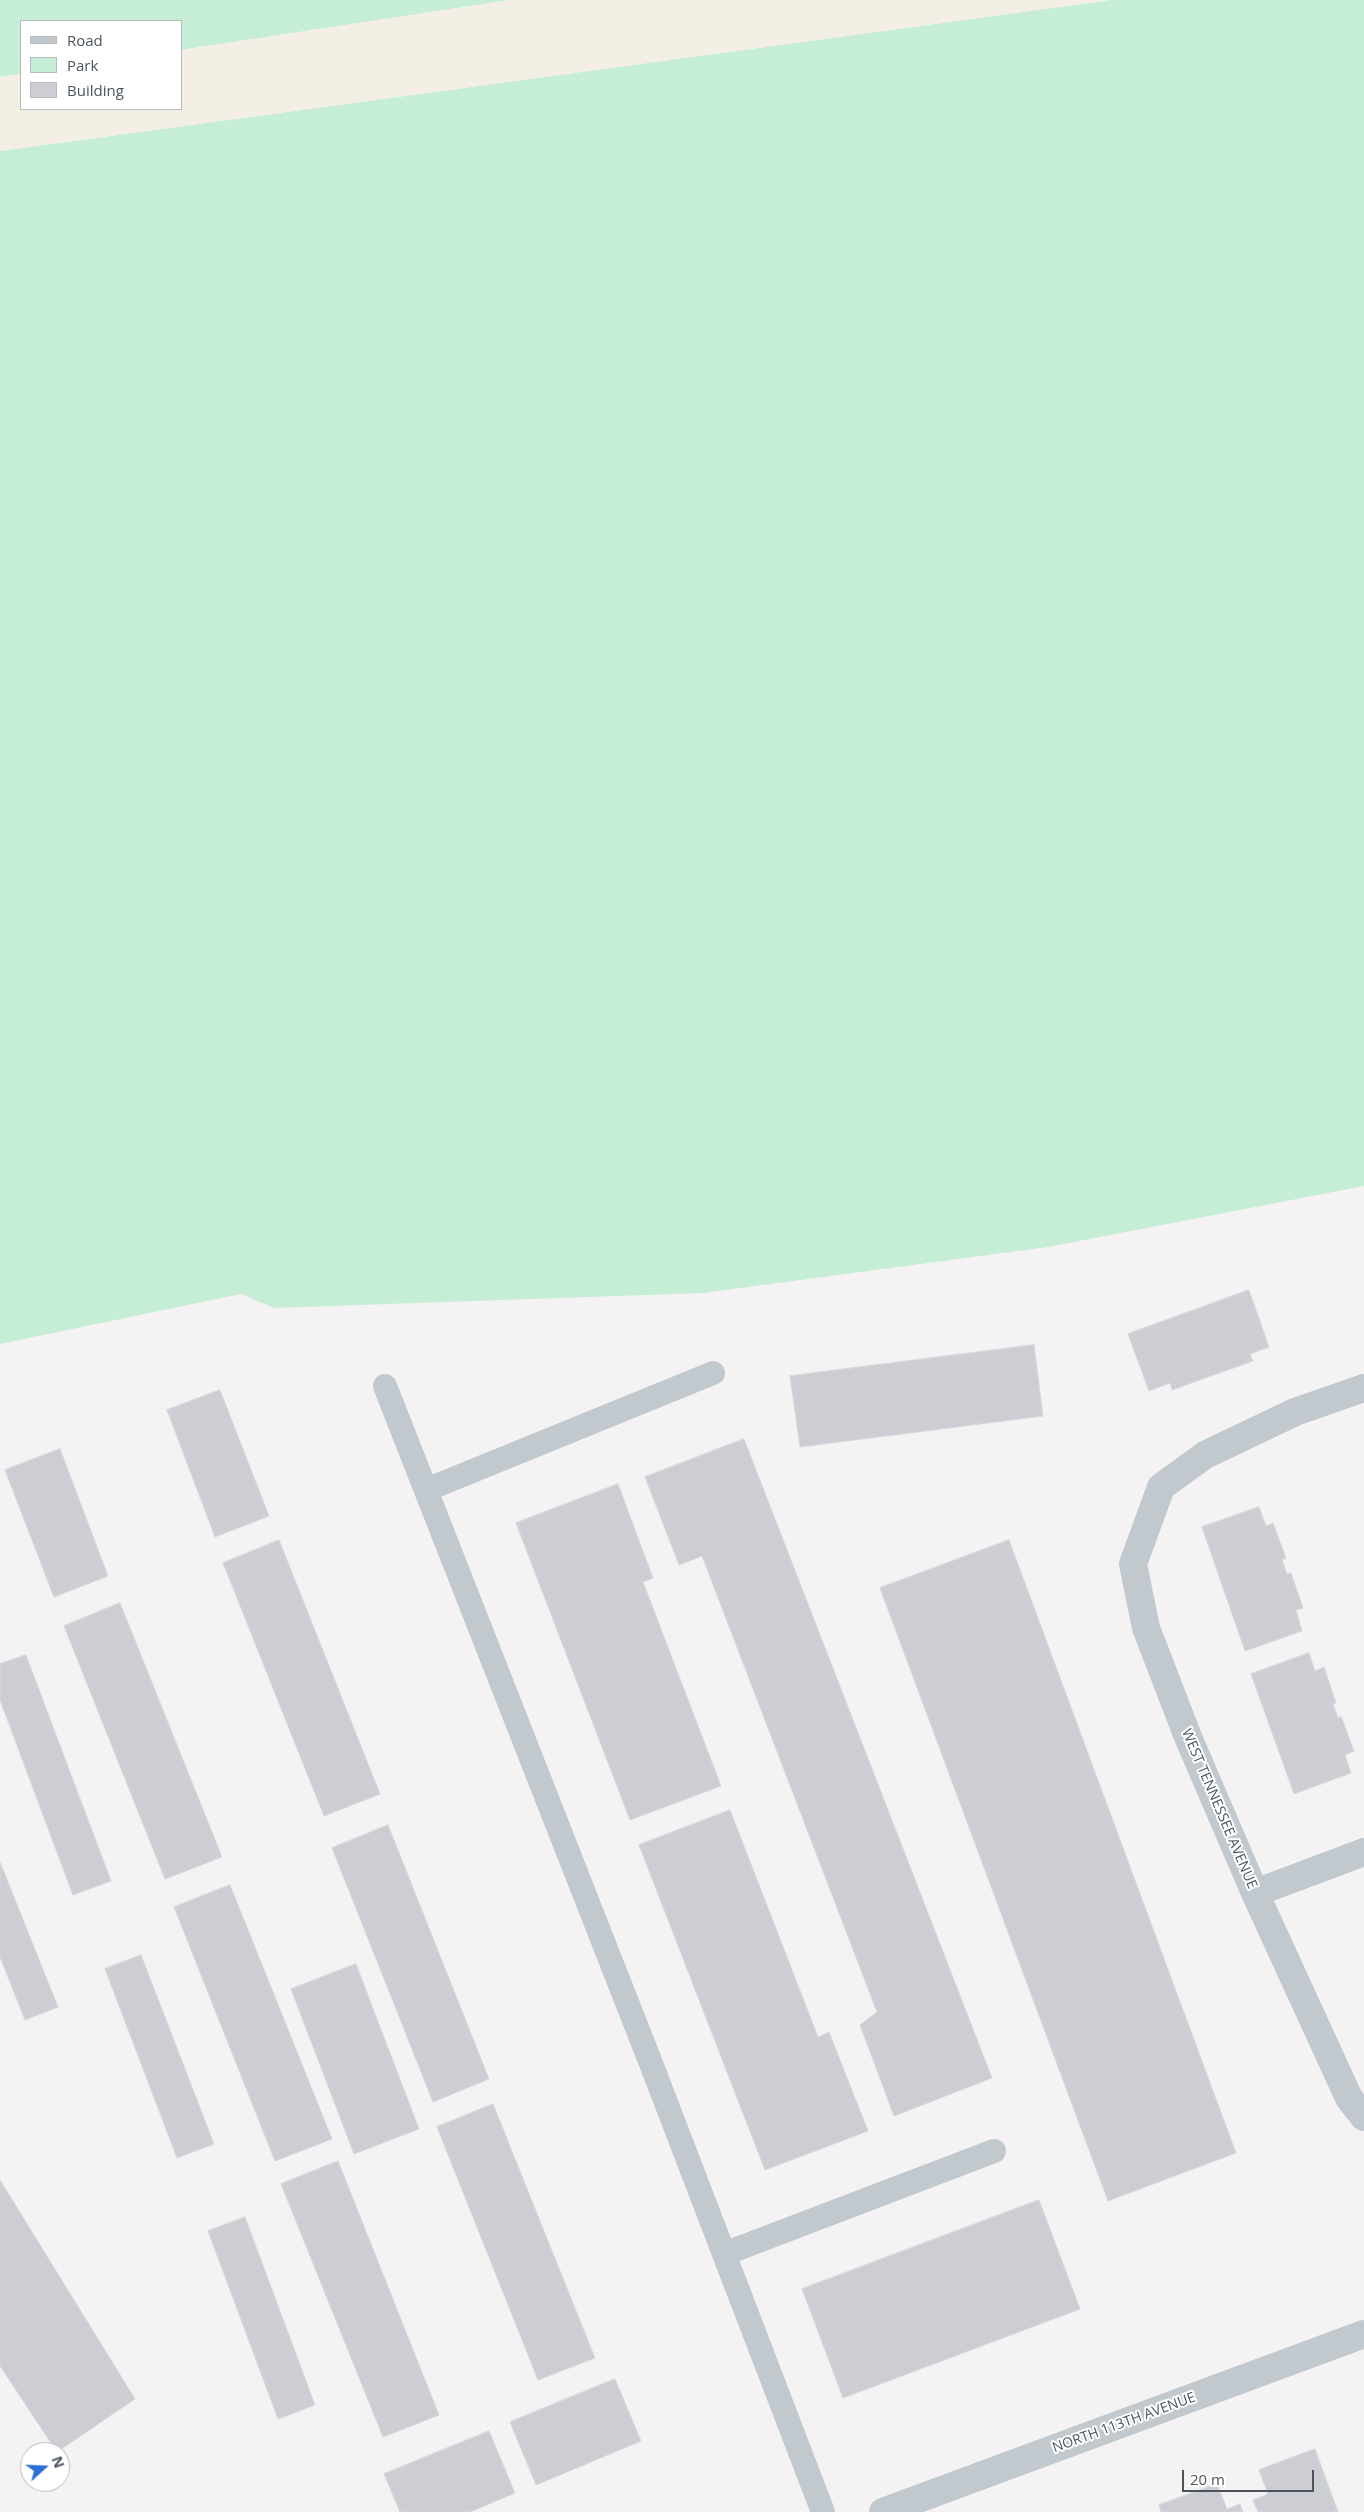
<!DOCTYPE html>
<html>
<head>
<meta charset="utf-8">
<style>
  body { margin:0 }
  #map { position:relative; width:1364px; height:2512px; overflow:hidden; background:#f4f2f2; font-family:"Open Sans",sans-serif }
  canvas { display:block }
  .legend { position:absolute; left:20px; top:20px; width:162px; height:90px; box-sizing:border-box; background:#fff; border:1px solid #b7bbbf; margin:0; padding:6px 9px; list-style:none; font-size:15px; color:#4b545e }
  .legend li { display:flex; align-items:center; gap:10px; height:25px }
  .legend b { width:25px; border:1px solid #b7bbbf }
  .north { position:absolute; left:20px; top:2442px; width:50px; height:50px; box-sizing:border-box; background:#fff; border:1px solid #b7bbbf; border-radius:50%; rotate:70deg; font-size:14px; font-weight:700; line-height:20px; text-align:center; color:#4b545e }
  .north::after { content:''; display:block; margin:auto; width:18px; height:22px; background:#2a70d6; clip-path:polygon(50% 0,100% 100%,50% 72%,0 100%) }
  .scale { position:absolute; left:1182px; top:2470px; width:132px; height:22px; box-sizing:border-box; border:2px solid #4b545e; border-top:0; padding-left:6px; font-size:15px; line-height:18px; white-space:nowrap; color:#4b545e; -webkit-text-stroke:4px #fff; paint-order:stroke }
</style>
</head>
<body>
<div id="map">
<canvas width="1364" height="2512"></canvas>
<ul class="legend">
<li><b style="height:6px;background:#c1c9cf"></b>Road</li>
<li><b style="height:14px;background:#c6edd6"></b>Park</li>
<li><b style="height:14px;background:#ccced4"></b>Building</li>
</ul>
<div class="north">N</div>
<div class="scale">20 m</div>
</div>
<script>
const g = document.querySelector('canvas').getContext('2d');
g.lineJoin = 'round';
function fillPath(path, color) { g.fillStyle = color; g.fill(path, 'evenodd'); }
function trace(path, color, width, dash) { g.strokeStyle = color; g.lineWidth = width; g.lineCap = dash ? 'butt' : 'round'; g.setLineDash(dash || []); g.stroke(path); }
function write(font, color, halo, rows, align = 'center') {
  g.font = font + ' "Open Sans",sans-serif'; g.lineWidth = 4; g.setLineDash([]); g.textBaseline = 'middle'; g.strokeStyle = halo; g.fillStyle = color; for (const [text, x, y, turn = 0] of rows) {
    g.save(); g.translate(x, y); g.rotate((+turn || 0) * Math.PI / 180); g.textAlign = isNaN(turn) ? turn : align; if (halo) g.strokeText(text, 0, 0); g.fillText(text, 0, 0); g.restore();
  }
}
fillPath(new Path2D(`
  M0 0H510L181 50V21H21V74L0 77Z
  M1111 0H1364V1186L1048 1247 703 1293 274 1308 241 1294 0 1344V151Z`), '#c6edd6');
fillPath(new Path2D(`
  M510 0H1111L0 151V77L21 74V109H181V50Z`), '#f3efe5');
const building = new Path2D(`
  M1249 1290 1269 1347 1250 1354 1253 1361 1172 1390 1170 1383 1149 1391 1128 1334Z
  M1034 1345 1043 1416 800 1447 790 1376Z
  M220 1390 269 1516 215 1537 167 1410Z
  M744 1439 992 2078 894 2116 860 2025 877 2012 702 1556 679 1565 645 1477Z
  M60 1449 108 1576 54 1597 5 1470Z
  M618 1484 653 1578 643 1582 721 1786 630 1820 516 1523Z
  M1259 1507 1266 1526 1273 1523 1286 1558 1282 1560 1287 1574 1291 1573 1303 1608 1296 1610 1302 1631 1245 1651 1202 1527Z
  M279 1540 380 1794 324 1816 223 1563Z
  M1009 1540 1236 2153 1108 2201 880 1588Z
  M120 1603 222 1857 165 1879 64 1626Z
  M1309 1653 1315 1671 1324 1667 1336 1703 1333 1704 1338 1718 1341 1716 1354 1751 1345 1755 1351 1773 1294 1794 1251 1674Z
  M26 1655 111 1881 73 1895 0 1700V1664Z
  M730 1810 818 2037 829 2032 868 2131 765 2170 639 1845Z
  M388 1825 489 2079 433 2102 332 1848Z
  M0 1862 58 2007 25 2020 0 1957Z
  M230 1885 332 2139 275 2161 174 1907Z
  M141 1955 214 2144 177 2158 105 1969Z
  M356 1964 419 2129 354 2154 291 1989Z
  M493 2104 595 2358 538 2380 437 2127Z
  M338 2161 439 2415 383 2437 281 2184Z
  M0 2180 135 2399 57 2452 0 2366Z
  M1039 2200 1080 2309 843 2398 802 2289Z
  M245 2217 315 2405 278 2419 208 2231Z
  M615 2379 641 2441 536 2485 510 2422Z
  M489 2431 515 2493 470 2512H400L384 2474Z
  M1315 2449 1338 2512H1258L1253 2500 1268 2494 1259 2470Z
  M1217 2484 1227 2509 1240 2504 1243 2512H1161L1159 2505Z`);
fillPath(building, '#ccced4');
trace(building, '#d7d8dd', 1);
trace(new Path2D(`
  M385 1386 652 2066 823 2512
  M426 1490 713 1373
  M724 2254 994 2151`), '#c1c9cf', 24);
trace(new Path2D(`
  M1364 1388 1295 1412 1205 1455 1161 1487 1133 1564 1146 1628 1188 1737 1255 1893 1349 2098 1364 2117
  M1255 1893 1364 1852
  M883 2512 1364 2334`), '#c1c9cf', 28);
write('14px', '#4b545e', '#fff', [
  ["WEST TENNESSEE AVENUE",1219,1809,67],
  ["NORTH 113TH AVENUE",1124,2423,-20]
]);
</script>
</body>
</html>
